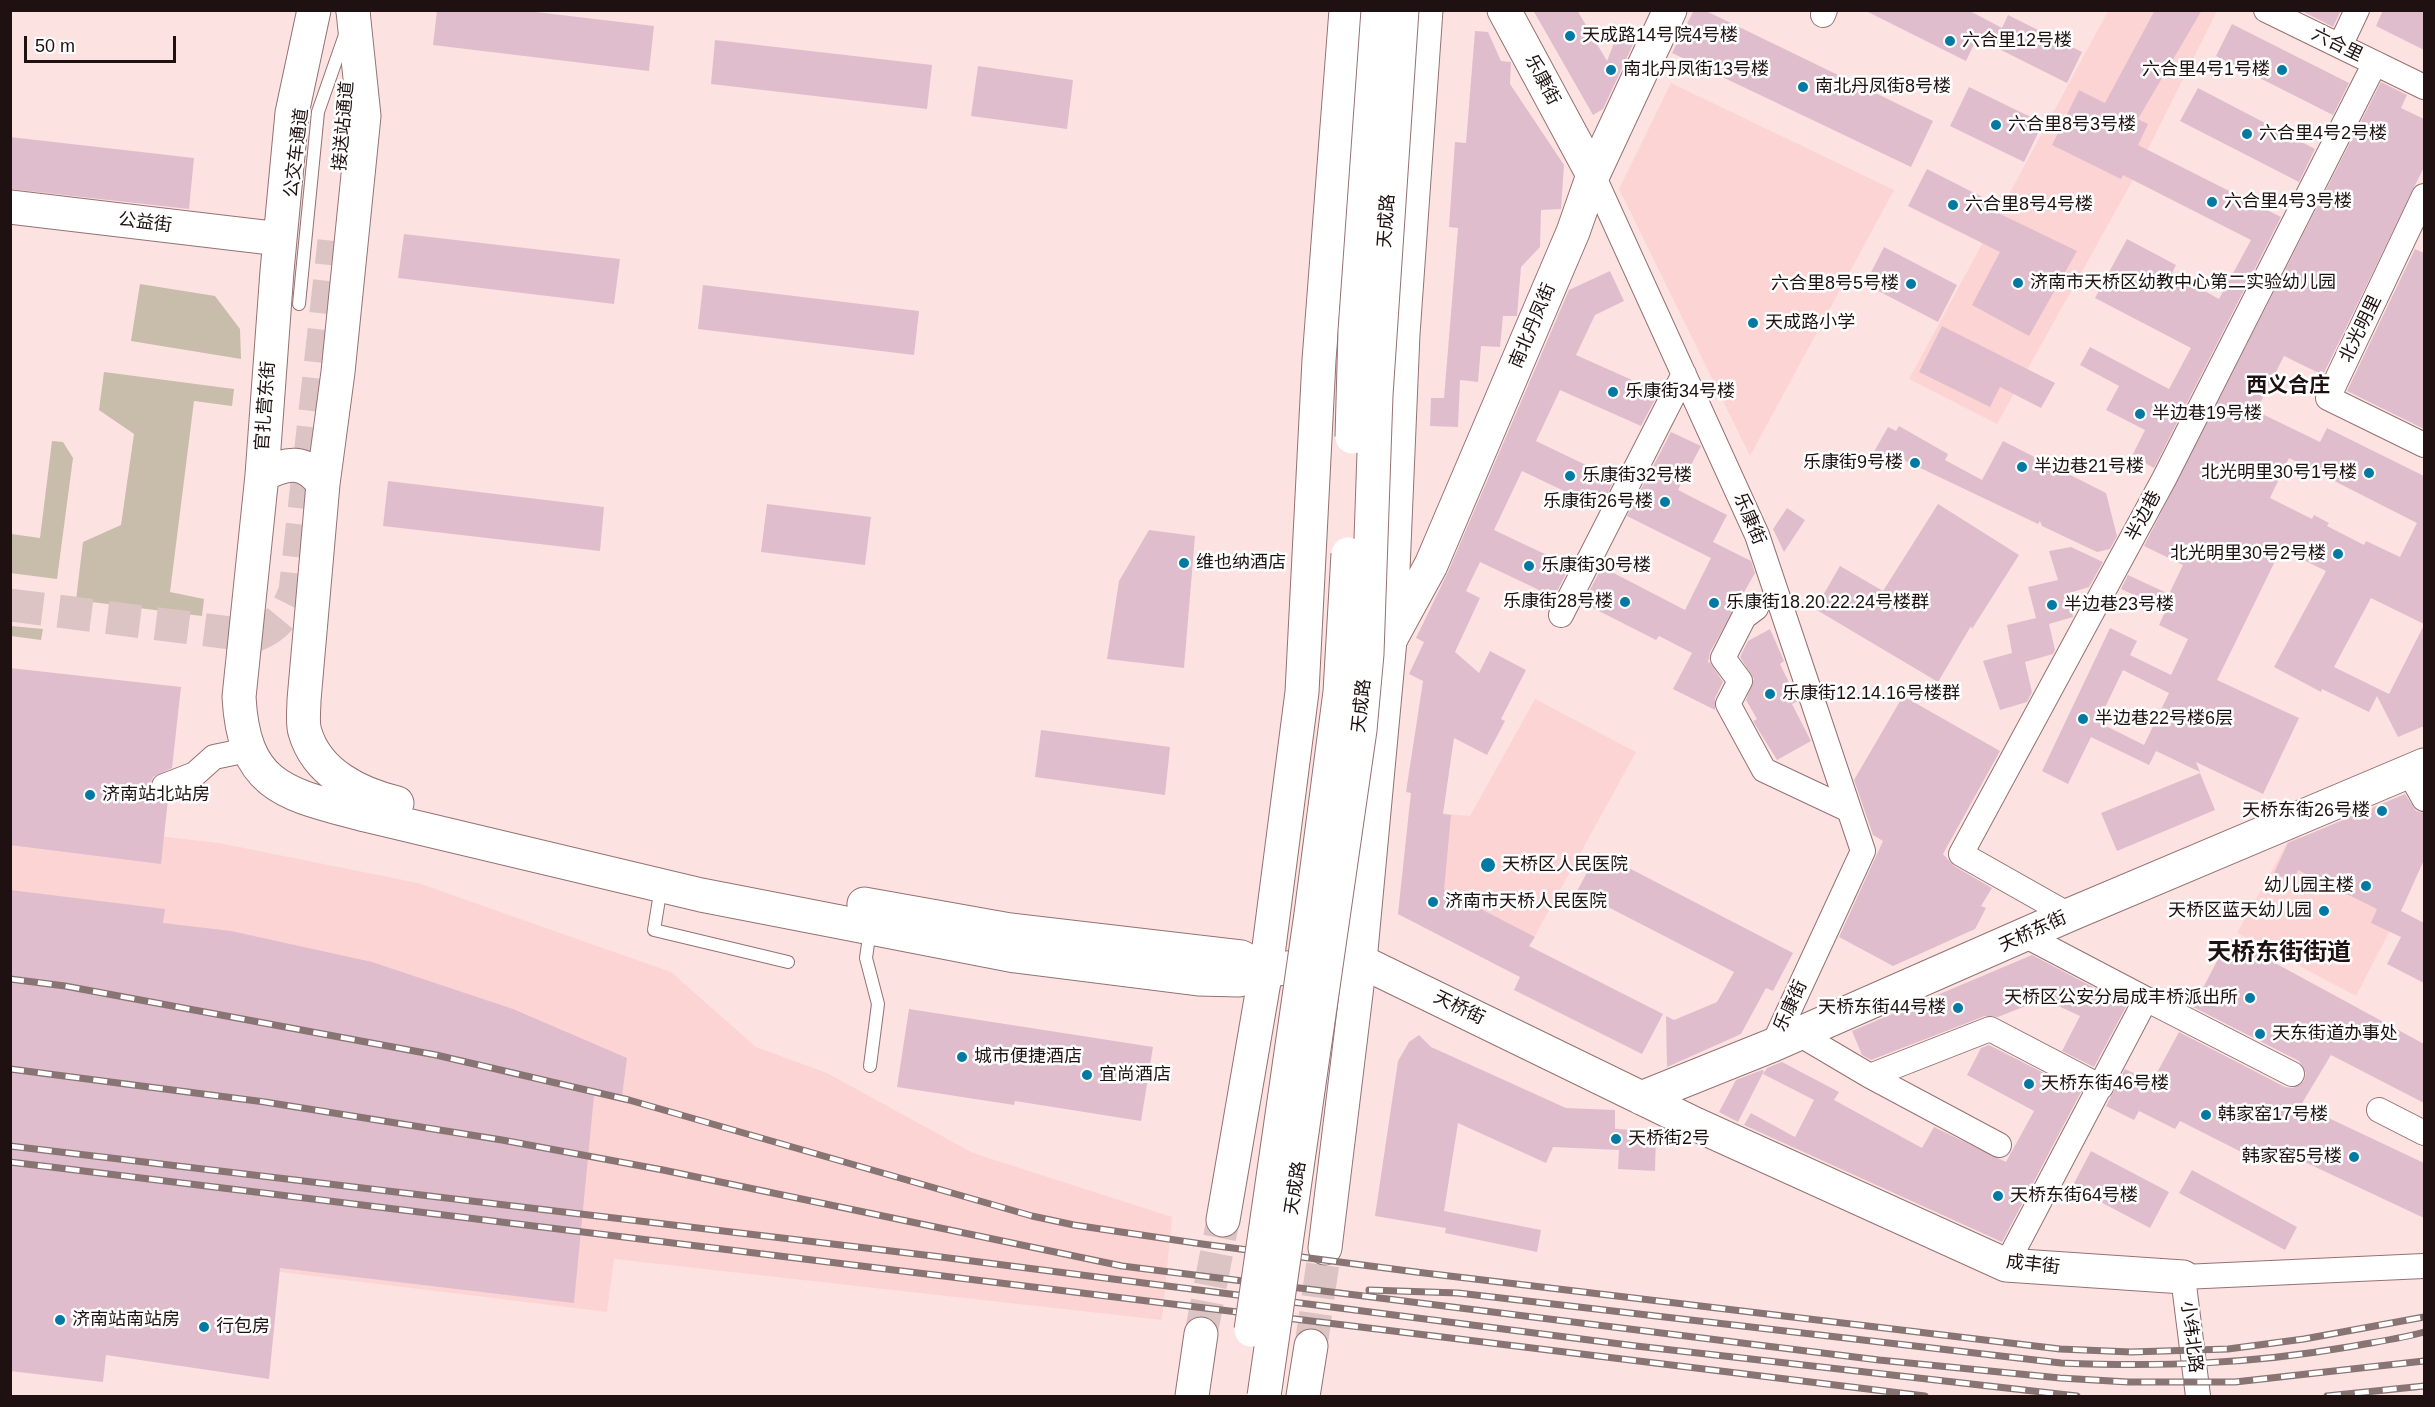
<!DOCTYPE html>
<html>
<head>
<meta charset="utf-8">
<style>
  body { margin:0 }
  #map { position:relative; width:2435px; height:1407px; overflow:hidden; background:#fce3e2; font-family:Arial,sans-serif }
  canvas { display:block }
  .frame { position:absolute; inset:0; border:12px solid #1f1111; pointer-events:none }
  .scale { position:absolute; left:24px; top:36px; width:152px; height:27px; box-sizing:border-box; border:3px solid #1f1111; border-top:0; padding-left:8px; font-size:18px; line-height:21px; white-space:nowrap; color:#1f1111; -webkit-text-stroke:4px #fff; paint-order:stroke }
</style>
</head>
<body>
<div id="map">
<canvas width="2435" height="1407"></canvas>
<div class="frame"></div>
<div class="scale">50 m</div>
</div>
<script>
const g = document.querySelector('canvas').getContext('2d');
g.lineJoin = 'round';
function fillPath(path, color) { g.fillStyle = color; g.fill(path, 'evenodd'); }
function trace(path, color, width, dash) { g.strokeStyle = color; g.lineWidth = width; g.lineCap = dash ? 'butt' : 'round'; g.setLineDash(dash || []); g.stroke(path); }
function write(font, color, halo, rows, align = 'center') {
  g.font = font + ' Arial,"Noto Sans SC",sans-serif'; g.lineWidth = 5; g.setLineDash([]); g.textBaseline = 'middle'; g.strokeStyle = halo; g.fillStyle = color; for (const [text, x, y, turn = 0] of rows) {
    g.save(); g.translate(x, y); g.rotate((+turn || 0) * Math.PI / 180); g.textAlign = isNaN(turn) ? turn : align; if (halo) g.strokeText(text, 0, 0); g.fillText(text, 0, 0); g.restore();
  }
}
fillPath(new Path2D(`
  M2108 11H2217L2129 187 1997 424 1909 379Z
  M1671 83 1894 190 1750 456 1619 189Z
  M1535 699 1636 752 1514 974 1398 914 1409 810 1470 816Z
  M11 819 219 843 418 883 671 972 756 1047 827 1073 973 1153 1172 1217 1162 1320 614 1259 607 1312 11 1239Z
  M2292 834 2411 890 2356 996 2237 933Z`), '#fdd4d4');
fillPath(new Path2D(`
  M140 284 215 296 240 329 241 359 131 341Z
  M104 372 234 389 232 406 194 401 170 592 204 599 202 616 76 600 83 542 121 525 134 434 99 410Z
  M52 441 63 442 73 458 57 579 10 573 11 534 40 538Z
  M11 626 43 629 41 640 11 636Z`), '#c8bcaa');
fillPath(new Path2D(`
  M437 10H519L654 26 649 71 433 45Z
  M1533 10H1577L1607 61 1619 30 1636 38 1603 109 1593 115Z
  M1694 10H1704L1933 121 1911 167 1672 53Z
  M1864 10H1968L2002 28 2008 15 2082 52 2067 83 1977 38 1966 61Z
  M2155 10H2202L2138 119 2148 124 2138 145 2281 217 2154 468 2132 456 2145 430 2106 410 2119 386 2080 365 2090 347 2169 389 2191 348 2095 298 2127 239 2176 265 2172 273 2219 299 2251 240 2123 175 2121 179 2052 145 2079 90 2105 103Z
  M2300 10H2341L2333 27Z
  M2383 10H2424V50L2376 26Z
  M2232 24 2349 83 2333 115 2216 56Z
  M1475 31 1488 32 1501 61 1511 62 1510 84 1564 165 1561 209 1541 210 1540 247 1521 267 1517 316H1503L1500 347 1481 346 1478 382 1460 380 1458 427 1430 426 1431 398H1444L1458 228 1449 227 1455 142 1466 143Z
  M715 40 932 65 927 109 711 84Z
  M978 66 1073 80 1067 129 971 116Z
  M2381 82 2407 95 2401 108 2424 119V167L2323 375 2284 356 2256 411 2320 442 2327 428 2424 476V624L2371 598 2334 667 2389 694 2424 625V726L2398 737 2377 696 2369 712 2322 689 2321 692 2274 667 2326 571 2281 549 2217 680 2299 718 2263 794 2196 762 2200 772 2156 751 2149 765 2091 737 2068 784 2042 771 2110 628 2137 641 2130 655 2171 675 2188 639 2159 625 2166 610 2121 589 2128 575 2169 594 2183 565 2144 546ZM2289 458 2417 523 2400 557 2366 541 2364 545 2327 526 2329 523 2314 515 2312 519 2270 498ZM2123 670 2169 693 2144 745 2098 722Z
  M1969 87 2043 123 2024 162 1950 126Z
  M2198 88 2315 149 2299 182 2180 121Z
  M10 137 194 158 189 209 10 189Z
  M1927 169 1998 205 1994 211 2077 251 2029 336 1972 305 2000 252 1908 206Z
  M404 234 620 259 614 304 398 278Z
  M1884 247 1957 285 1938 322 1865 284Z
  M2415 249 2424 253V429L2347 391Z
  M1610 271 1624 301 1595 315 1576 355 1659 392 1641 426 1560 390 1536 441 1615 479 1600 508 1522 471 1494 530 1570 566 1554 597 1480 562 1466 591 1480 598 1455 652 1479 673 1490 651 1526 670 1501 719 1505 721 1487 755 1454 738 1443 814 1451 815 1444 890 1535 937 1529 946 1663 1014 1642 1054 1514 990 1520 977 1398 914 1411 793 1406 792 1423 681 1409 674 1424 642 1416 638 1448 572 1569 290Z
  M703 285 919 311 914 355 698 329Z
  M1942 326 2055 383 2041 408 2000 387 1990 407 1919 372Z
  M1899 426 1948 454 1945 460 1982 480 2003 441 2106 493 2117 536 2110 549 2097 552 2042 526 2040 521 2038 524 1895 456 1889 468 1871 457 1888 427 1896 431Z
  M1671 432 1701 446 1678 490 1727 515 1713 542 1751 561 1755 573 1710 652 1708 663 1710 662 1723 682 1715 698V710L1673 689 1692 653 1659 636 1656 640 1583 603 1602 567 1685 610 1711 558 1627 516Z
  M388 481 604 507 600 551 383 526Z
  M767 504 871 517 865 565 761 552Z
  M1938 504 2019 555 1972 629 1971 626 1938 682 1815 609 1840 566 1883 591Z
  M1787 508 1805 520 1784 552 1773 529Z
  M1149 530 1195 536 1184 668 1107 659 1119 581Z
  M2071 547 2103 562 2089 587 2069 593 2073 617 2049 624 2055 650 2053 654 2025 662 2032 692 2027 702 2000 710 1983 661 2012 653 2007 625 2036 618 2028 587 2058 580 2049 551Z
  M1770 629 1784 661 1780 664 1798 701 1792 704 1811 741 1777 760 1753 721 1757 719 1746 700 1754 679 1740 657 1748 641Z
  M10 668 181 687 172 768 153 777 150 784 155 797 168 799 161 864 10 845Z
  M1903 696 2000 751 1943 854 1954 866 1992 888 1981 906 1986 908 1975 929 1893 966 1839 937 1883 841 1873 835 1854 780Z
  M1041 730 1170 747 1165 795 1035 777Z
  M2200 773 2215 810 2117 851 2101 813Z
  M2405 794 2416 811 2424 813V860L2401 911 2424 923V983L2387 964 2401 937 2371 923 2377 909 2298 870 2293 882 2274 873 2288 843Z
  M1598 852 1793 953 1773 991 1766 988 1741 1034 1667 1067 1666 1016 1674 1020 1717 1002 1734 972 1577 891Z
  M10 890 165 909 163 923 231 931 372 962 513 1009 627 1058 622 1096 594 1095 574 1303 280 1268 269 1379 106 1355 103 1382 10 1371Z
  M2229 938 2424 1044V1103L2331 1055 2301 1105 2424 1163V1218L2275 1148 2267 1165 2180 1121 2175 1129 2139 1111 2134 1120 2106 1106 2125 1069 2152 1082 2179 1032 2285 1087 2293 1088 2304 1081 2306 1073 2299 1061 2193 1007Z
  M2032 955 2127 1005 2094 1067 2062 1051 2080 1016 2043 999 1998 1017 1985 1016 1871 1060 1862 1055 1852 1031Z
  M909 1009 1153 1047 1141 1121 1015 1101 1014 1105 897 1087Z
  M1419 1035 1431 1047 1566 1108 1615 1110V1129L1656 1131 1655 1171 1618 1169 1619 1150 1553 1147 1546 1163 1458 1123 1444 1211 1541 1230 1537 1252 1445 1233 1446 1228 1375 1216 1398 1061 1409 1042Z
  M1989 1045 2081 1092 2002 1242 1744 1125 1751 1113 1795 1137 1814 1100 1763 1074 1767 1068 1782 1062 1839 1092 1834 1100 1922 1148 1934 1127 2006 1162 2034 1111 1967 1075 1981 1048Z
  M1762 1070 1764 1071 1738 1122 1719 1112 1736 1080Z
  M2091 1151 2169 1192 2150 1228 2072 1187Z
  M2192 1170 2297 1227 2285 1250 2179 1193Z`), '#e0bdcc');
trace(new Path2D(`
  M10 605 254 636C278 627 286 614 295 591L334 241`), '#dbc4c3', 33, [33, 16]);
trace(new Path2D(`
  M1201 1334 1223 1220
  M1311 1346 1325 1248`), '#dbc4c3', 33, [33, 16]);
const lane = new Path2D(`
  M299 304 318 112 346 32
  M661 887 654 930 788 962
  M870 1066 878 1004 866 958 870 929`);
const street = new Path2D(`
  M2266 10 2424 87
  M1823 15 1825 10
  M2340 46 2357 10
  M1593 175 1757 535 1863 851 1773 1045
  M2424 196 2328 398 2424 445
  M1756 608 1744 617 1723 658 1740 681 1728 704 1764 770 1849 810
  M1561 615 1684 374
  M2409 772 2424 799
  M164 786 195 774 214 757 248 750
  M2069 915 1961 854 2164 479 2375 63
  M2146 999 2292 1074
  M1799 1034 1870 1076 1990 1029 2101 1087
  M1870 1076 1999 1145
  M2379 1110 2424 1133
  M2006 1265 2146 999 2026 936
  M2198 1396 2183 1277 2424 1266`);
const secondary = new Path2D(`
  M314 10 292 113 277 271 262 475 239 697C244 789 287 794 365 815L701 895 1015 956 1198 979 1239 980 1266 970 1360 961 1695 1124 2006 1265 2183 1277
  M1504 10 1593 175
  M353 11 364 116 338 372 323 484 304 700C304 710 302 723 305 732 317 774 360 794 397 803
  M10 207 280 239
  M262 475C287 462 305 459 323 484
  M1390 640 1431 565 1573 232 1593 175 1670 10
  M864 904 1010 930 1241 957 1266 970
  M1641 1098 1773 1045 2069 915 2424 765`);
const primary = new Path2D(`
  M353 11V10
  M1223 1220 1266 970 1302 692 1319 360 1346 10
  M1325 1248 1360 961 1390 640 1403 334 1426 10
  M1192 1396 1201 1334
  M1303 1396 1311 1346`);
trace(lane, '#967171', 14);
trace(street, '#967171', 26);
trace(secondary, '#967171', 35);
trace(primary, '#967171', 35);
trace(lane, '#fff', 12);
trace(street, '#fff', 24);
trace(secondary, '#fff', 33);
trace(primary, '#fff', 33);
const rail = new Path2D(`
  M10 979 65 986 436 1055 629 1100 1032 1216 1074 1225 1202 1244 1416 1272 2060 1349 2131 1352 2228 1349 2304 1339 2424 1317
  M10 1069 265 1102 502 1140 663 1170 1122 1266 1879 1360 2060 1378 2128 1382H2235L2424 1361
  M10 1146 933 1256 1636 1346 2077 1396
  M10 1162 1925 1396
  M1369 1290 1458 1293 2061 1363C2161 1367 2250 1364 2348 1347 2374 1342 2400 1339 2424 1332
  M2327 1396 2424 1386`);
trace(rail, '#877473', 7);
trace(rail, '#fff', 4.5, [14]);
const highwayBridge = new Path2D(`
  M1352 437 1355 331 1378 10
  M1251 1330 1311 914 1340 692 1348 554
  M1264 1396 1360 730 1367 654 1376 395 1402 10`);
trace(highwayBridge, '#967171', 35, []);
trace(highwayBridge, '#fff', 33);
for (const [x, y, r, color] of [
  [1570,36,6,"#007aa2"],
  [1950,41,6,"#007aa2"],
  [1611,70,6,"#007aa2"],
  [2282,70,6,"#007aa2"],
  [1803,87,6,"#007aa2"],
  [1996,125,6,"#007aa2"],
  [2247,134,6,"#007aa2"],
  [2212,202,6,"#007aa2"],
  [1953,205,6,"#007aa2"],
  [2018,283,6,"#007aa2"],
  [1911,284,6,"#007aa2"],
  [1753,323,6,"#007aa2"],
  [1613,392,6,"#007aa2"],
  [2140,414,6,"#007aa2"],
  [1915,463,6,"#007aa2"],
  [2022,467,6,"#007aa2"],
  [2369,473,6,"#007aa2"],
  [1570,476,6,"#007aa2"],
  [1665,502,6,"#007aa2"],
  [2338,554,6,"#007aa2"],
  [1184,563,6,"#007aa2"],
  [1529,566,6,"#007aa2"],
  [1625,602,6,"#007aa2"],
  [1714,603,6,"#007aa2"],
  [2052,605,6,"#007aa2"],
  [1770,694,6,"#007aa2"],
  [2083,719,6,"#007aa2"],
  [90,795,6,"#007aa2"],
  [2382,811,6,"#007aa2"],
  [1488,865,8,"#007aa2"],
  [2366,886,6,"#007aa2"],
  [1433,902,6,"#007aa2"],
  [2324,911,6,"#007aa2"],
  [2250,998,6,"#007aa2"],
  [1958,1008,6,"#007aa2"],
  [2260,1034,6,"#007aa2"],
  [962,1057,6,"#007aa2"],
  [1087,1075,6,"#007aa2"],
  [2029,1084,6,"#007aa2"],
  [2206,1115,6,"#007aa2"],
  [1616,1139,6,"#007aa2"],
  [2354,1157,6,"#007aa2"],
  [1998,1196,6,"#007aa2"],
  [60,1320,6,"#007aa2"],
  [204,1327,6,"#007aa2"]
]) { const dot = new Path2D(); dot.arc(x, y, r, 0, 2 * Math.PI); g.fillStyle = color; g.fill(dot); trace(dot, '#fff', 2); }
write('18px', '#1f1111', '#fff', [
  ["天成路14号院4号楼",1582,36],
  ["六合里12号楼",1962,41],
  ["南北丹凤街13号楼",1623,70],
  ["六合里4号1号楼",2270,70,"right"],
  ["南北丹凤街8号楼",1815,87],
  ["六合里8号3号楼",2008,125],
  ["六合里4号2号楼",2259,134],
  ["六合里4号3号楼",2224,202],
  ["六合里8号4号楼",1965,205],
  ["济南市天桥区幼教中心第二实验幼儿园",2030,283],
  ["六合里8号5号楼",1899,284,"right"],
  ["天成路小学",1765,323],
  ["乐康街34号楼",1625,392],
  ["半边巷19号楼",2152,414],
  ["乐康街9号楼",1903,463,"right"],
  ["半边巷21号楼",2034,467],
  ["北光明里30号1号楼",2357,473,"right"],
  ["乐康街32号楼",1582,476],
  ["乐康街26号楼",1653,502,"right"],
  ["北光明里30号2号楼",2326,554,"right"],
  ["维也纳酒店",1196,563],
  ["乐康街30号楼",1541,566],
  ["乐康街28号楼",1613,602,"right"],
  ["乐康街18.20.22.24号楼群",1726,603],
  ["半边巷23号楼",2064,605],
  ["乐康街12.14.16号楼群",1782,694],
  ["半边巷22号楼6层",2095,719],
  ["济南站北站房",102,795],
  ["天桥东街26号楼",2370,811,"right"],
  ["天桥区人民医院",1502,865],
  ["幼儿园主楼",2354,886,"right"],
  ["济南市天桥人民医院",1445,902],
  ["天桥区蓝天幼儿园",2312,911,"right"],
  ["天桥区公安分局成丰桥派出所",2238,998,"right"],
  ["天桥东街44号楼",1946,1008,"right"],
  ["天东街道办事处",2272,1034],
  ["城市便捷酒店",974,1057],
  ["宜尚酒店",1099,1075],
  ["天桥东街46号楼",2041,1084],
  ["韩家窑17号楼",2218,1115],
  ["天桥街2号",1628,1139],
  ["韩家窑5号楼",2342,1157,"right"],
  ["天桥东街64号楼",2010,1196],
  ["济南站南站房",72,1320],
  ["行包房",216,1327]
], 'left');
write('18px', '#1f1111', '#fff', [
  ["六合里",2337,45,26],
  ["乐康街",1542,80,62],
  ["接送站通道",344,126,-85],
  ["公交车通道",297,153,-83],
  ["天成路",1387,221,-86],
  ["公益街",145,223,7],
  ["南北丹凤街",1533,326,-67],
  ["北光明里",2361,329,-64],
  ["官扎营东街",266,406,-86],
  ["半边巷",2144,516,-62],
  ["乐康街",1749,519,67],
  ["天成路",1362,706,-84],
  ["天桥东街",2033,932,-25],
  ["乐康街",1791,1006,-65],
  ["天桥街",1459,1008,26],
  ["天成路",1296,1188,-81],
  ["成丰街",2033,1265,7],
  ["小纬北路",2191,1337,83]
]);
write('bold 21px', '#1f1111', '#fff', [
  ["西义合庄",2288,386]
]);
write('bold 24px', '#1f1111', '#fff', [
  ["天桥东街街道",2279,953]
]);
</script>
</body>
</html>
